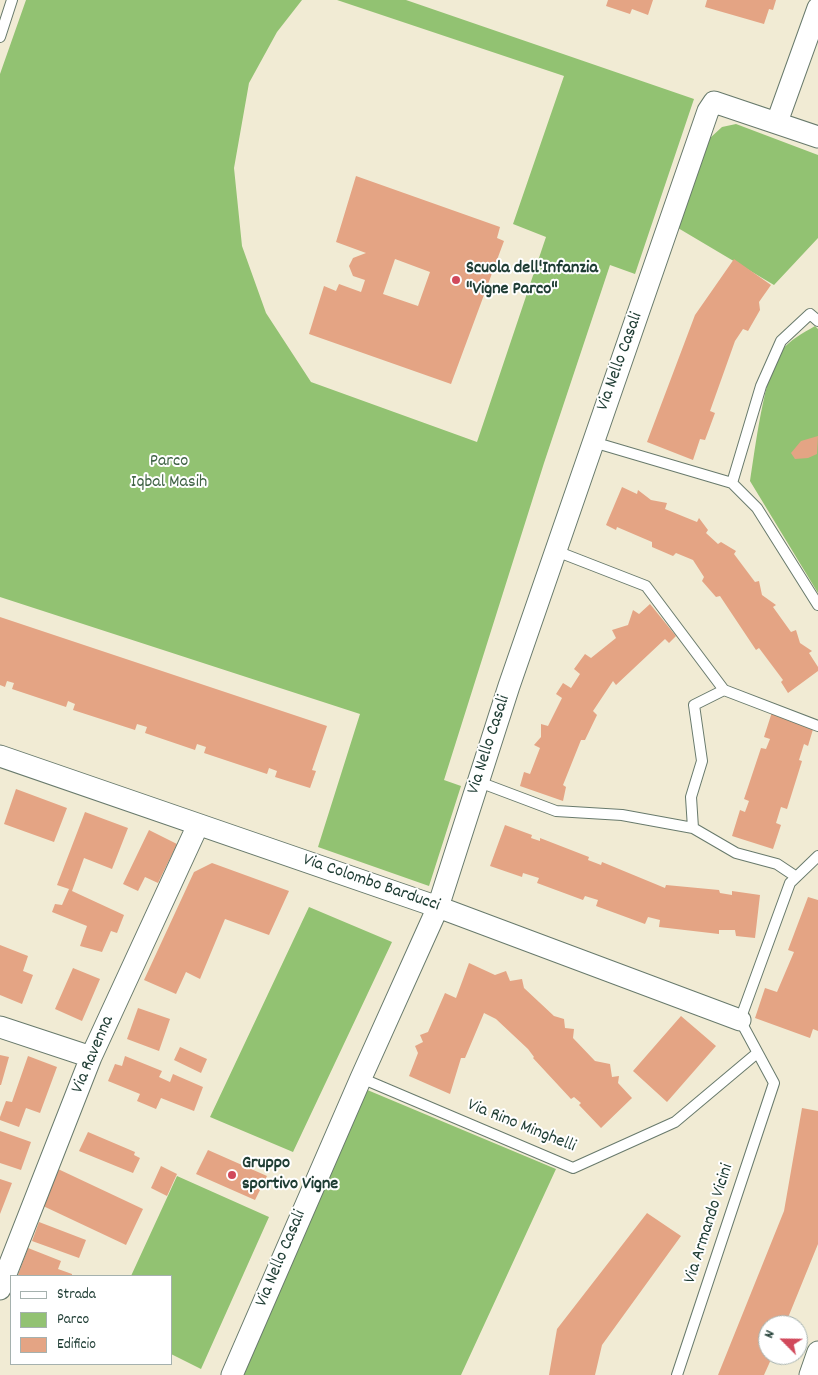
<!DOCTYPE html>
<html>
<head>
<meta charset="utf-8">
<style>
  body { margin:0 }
  #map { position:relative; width:818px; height:1375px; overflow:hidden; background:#f1ebd4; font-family:Dekko,sans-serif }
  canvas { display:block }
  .legend { position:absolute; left:10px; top:1275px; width:162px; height:90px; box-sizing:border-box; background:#fff; border:1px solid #a5b1ae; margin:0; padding:6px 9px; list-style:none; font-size:15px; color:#1f3d34 }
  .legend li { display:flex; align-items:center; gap:10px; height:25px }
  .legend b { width:25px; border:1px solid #a5b1ae }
  .north { position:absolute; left:758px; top:1315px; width:50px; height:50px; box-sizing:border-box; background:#fff; border:1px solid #a5b1ae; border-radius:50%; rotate:293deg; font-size:14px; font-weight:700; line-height:20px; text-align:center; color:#1f3d34 }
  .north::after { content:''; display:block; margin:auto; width:18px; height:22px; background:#d1495b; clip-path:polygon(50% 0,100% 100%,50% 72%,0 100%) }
</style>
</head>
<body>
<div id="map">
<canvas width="818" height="1375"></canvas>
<ul class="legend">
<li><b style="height:6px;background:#fff"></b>Strada</li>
<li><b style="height:14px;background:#92c272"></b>Parco</li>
<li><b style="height:14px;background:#e4a484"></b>Edificio</li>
</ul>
<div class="north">N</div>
</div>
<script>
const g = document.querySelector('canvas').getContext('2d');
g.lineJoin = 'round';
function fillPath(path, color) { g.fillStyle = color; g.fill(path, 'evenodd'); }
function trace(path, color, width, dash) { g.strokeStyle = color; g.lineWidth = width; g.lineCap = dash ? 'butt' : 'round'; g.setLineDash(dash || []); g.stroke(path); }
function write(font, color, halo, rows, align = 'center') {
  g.font = font + ' Dekko,sans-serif'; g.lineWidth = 4; g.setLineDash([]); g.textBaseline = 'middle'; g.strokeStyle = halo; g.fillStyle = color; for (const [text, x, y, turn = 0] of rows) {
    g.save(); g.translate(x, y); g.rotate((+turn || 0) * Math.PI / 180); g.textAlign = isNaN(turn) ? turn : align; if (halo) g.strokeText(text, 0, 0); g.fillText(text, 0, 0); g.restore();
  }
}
fillPath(new Path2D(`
  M26 0H302L277 32 249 83 234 168 242 246 266 313 311 382 477 442 546 237 513 224 564 76 337 0H406L694 99 635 274 610 265 544 463 444 780 461 786 429 886 318 847 360 714 0 597V74Z
  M736 124 818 155V238L774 285 678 228 710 138 722 127Z
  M815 326 818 329V593L750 481C755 450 764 374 781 351 790 340 803 333 815 326Z
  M309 907 392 942 293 1152 210 1117Z
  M365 1089 556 1169 461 1375H238Z
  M177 1176 269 1217 201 1369 171 1354V1276H131Z`), '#92c272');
fillPath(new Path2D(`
  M608 0H653L648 15 632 9 630 14 606 6Z
  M707 0H776L773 10 769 9 764 24 705 7Z
  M356 176 500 227 497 238 504 241 451 384 309 334 324 286 336 291 339 284 361 292 365 280 353 276 349 266 353 258 366 253 336 242ZM395 259 430 272 418 306 383 294Z
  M734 259 771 285 759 302 760 310 748 331 743 329 735 341 710 411 715 413 705 440 700 439 693 460 647 442 695 315Z
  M818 436 817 454 808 458 795 459 791 453 801 441Z
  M622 487 637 494 638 490 651 500 667 503 665 509 697 522 699 518 708 530 706 533 718 544 721 542 736 551 734 554 755 582 759 581 762 595 776 605 773 607 791 632 796 630 800 643 812 651 809 653 818 667V671L788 693 781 682 783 680 759 648 756 650 720 596 716 597 702 581 704 577 693 560 676 553 673 556 652 547V542L617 527 616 530 606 525Z
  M650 604 676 636 669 643 665 639 616 685 613 681 593 711 597 715 585 740H581L563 785 566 787 563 801 520 786 524 772 530 774 540 748 534 745 541 737V724L548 726 562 698 556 694 563 683 571 688 580 674 574 669 585 654 591 658 616 638 612 630 628 625 633 610 639 614Z
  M0 617 327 726 312 770 316 771 310 788 275 777 277 771 269 768 267 774 204 753 206 747 197 744 195 750 145 733 147 727 137 724 135 730 73 710 75 704 68 701 66 707 12 689 14 683 7 681 5 687 0 685Z
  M772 712 814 726 808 746 804 744 799 760 802 761 787 809 781 807 776 823 781 825 773 849 732 836 740 810 745 812 749 801 744 799 761 748 766 749 770 739 764 737Z
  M16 789 67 808 54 842 4 824Z
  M85 812 128 828 112 869 84 858 72 891 124 915 117 933 111 931 102 952 80 946 87 926 52 912 55 904 62 905 69 889 57 885Z
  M505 825 532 835 531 838 540 841V838L589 857 588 860 601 865 602 862 665 888 666 885 719 890 720 893 732 895V891L760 895 755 938 736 936 735 930H719V934L659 927 660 920 648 917 645 924 596 906 598 900 585 896 583 900 537 883 539 878 523 873 522 877 490 866Z
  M149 830 177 844 158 883 145 877 138 891 123 884Z
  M212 863 289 891 269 935 225 919 200 979 186 972 176 994 144 980 194 872Z
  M808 897 818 900V1031L813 1029 810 1038 755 1018 765 988 777 992 794 952 788 950Z
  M0 945 28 956 23 971 33 975 22 1004 0 995Z
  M469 963 495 975 506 971 510 981 522 979 524 988 554 1016 564 1019 565 1028 574 1029 573 1038 595 1061 610 1064 612 1077 619 1076 618 1083 632 1098 601 1128 579 1105 581 1103 574 1097 571 1099 533 1058 534 1057 528 1049 496 1019 484 1013 465 1058H461L450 1094 409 1076 418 1053 415 1046 423 1042 420 1035 428 1032 445 993 456 998Z
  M73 968 100 979 82 1021 55 1009Z
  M138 1008 170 1019 159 1051 127 1039Z
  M681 1016 716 1046 667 1102 633 1071Z
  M180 1047 207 1059 201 1073 174 1060Z
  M0 1055 9 1057 1 1085H0Z
  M28 1056 57 1067 40 1113 26 1108 19 1127 0 1120V1117L6 1101 12 1102Z
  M125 1056 162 1071 159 1077 170 1082 173 1074 203 1087 194 1111 161 1098 156 1109 137 1101 140 1094 108 1081 115 1064 122 1066Z
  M802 1108 818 1111V1244L785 1325H768V1355H773L764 1375H718L784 1211Z
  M0 1131 31 1142 21 1170 0 1163Z
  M88 1132 135 1152 134 1155 140 1158 133 1173 79 1151Z
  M208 1150 267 1176 255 1200 196 1174Z
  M161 1166 177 1174 167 1196 151 1188Z
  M58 1169 143 1209 126 1245 41 1205Z
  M0 1179 12 1183 0 1214Z
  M647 1213 681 1236 602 1345 595 1375H549L557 1329Z
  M39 1222 86 1240 79 1258 32 1241Z
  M28 1248 61 1261 58 1269 72 1274V1276L18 1275Z`), '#e4a484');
const service = new Path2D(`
  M0 37 12 0
  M593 442 732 483 757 508 818 605
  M732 483 761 386 781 341 810 314 818 321
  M556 551 646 586 724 690 818 726
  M479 782 556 811 622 815 693 828 736 853 777 864 795 876
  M693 828 691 797 702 761 694 705 724 690
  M361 1078 573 1168 675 1122 756 1054
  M677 1375 774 1083 740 1020 790 883 818 856`);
const minor = new Path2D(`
  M777 122 818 8
  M0 756 438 907 740 1020
  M0 1027 91 1057
  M0 1289 91 1057 198 825
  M232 1375 361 1078 438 907 509 686 708 111 714 102 818 137
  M810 1375 818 1352`);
trace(service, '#687a6c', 12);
trace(minor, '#687a6c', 23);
trace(service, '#fff', 10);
trace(minor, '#fff', 21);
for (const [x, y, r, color] of [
  [456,280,5,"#d1495b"],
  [232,1175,5,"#d1495b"]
]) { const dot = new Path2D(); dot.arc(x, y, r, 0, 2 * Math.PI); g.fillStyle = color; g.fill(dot); trace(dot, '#fff', 2); }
write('bold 18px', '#1f3d34', '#fff', [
  ["Scuola dell'Infanzia",466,270],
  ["\"Vigne Parco\"",466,291],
  ["Gruppo",242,1165],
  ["sportivo Vigne",242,1186]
], 'left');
write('18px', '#1f3d34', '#fff', [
  ["Via Nello Casali",621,362,-70],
  ["Via Nello Casali",490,745,-72],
  ["Via Colombo Barducci",371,884,19],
  ["Via Ravenna",94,1055,-67],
  ["Via Rino Minghelli",521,1127,22],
  ["Via Armando Vicini",710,1224,-72],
  ["Via Nello Casali",282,1259,-67]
]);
write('18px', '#426547', '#fff', [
  ["Parco",169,463],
  ["Iqbal Masih",169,484]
]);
</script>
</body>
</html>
